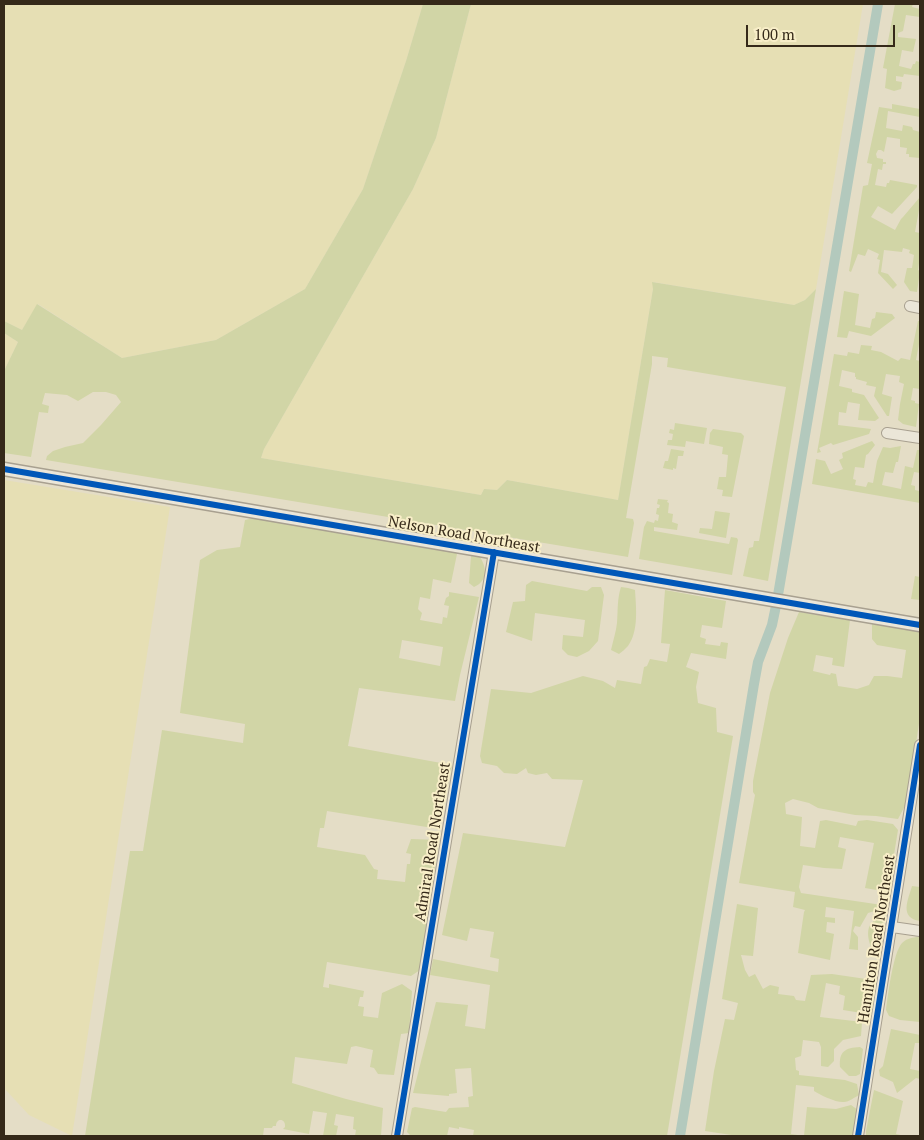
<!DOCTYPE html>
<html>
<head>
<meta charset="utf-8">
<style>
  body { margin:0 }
  #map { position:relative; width:924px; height:1140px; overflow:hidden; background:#e4ddc6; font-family:"PT Serif",serif }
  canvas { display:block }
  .frame { position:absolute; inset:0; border:5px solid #352919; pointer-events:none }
  .scale { position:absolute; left:746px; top:25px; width:149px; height:22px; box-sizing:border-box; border:2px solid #352919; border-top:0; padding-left:6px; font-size:15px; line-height:18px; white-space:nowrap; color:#352919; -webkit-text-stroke:4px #f8eec8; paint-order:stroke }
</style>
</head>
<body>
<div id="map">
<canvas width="924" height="1140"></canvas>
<div class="frame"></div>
<div class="scale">100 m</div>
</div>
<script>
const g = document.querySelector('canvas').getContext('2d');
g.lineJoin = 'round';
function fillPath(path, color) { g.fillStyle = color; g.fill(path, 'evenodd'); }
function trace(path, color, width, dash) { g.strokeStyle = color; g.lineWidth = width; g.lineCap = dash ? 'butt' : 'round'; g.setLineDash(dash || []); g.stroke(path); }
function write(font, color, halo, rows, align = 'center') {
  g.font = font + ' "PT Serif",serif'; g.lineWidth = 4; g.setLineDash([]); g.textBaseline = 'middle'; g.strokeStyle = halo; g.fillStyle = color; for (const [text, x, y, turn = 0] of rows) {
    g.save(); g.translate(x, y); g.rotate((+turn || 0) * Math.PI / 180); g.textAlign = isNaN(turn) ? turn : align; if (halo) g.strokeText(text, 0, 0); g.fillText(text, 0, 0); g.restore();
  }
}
fillPath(new Path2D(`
  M4 4H423L406 61 363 189 305 289 216 340 122 358 38 304 22 330 4 321Z
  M471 4H863L816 289 805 300 794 305 653 282V289L618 500 507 480 497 490 484 489 481 495 261 458 264 449 413 189 436 138Z
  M4 333 18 342 4 371Z
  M4 480 170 507 72 1136 29 1115 4 1088Z`), '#e6dfb4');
fillPath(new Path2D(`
  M423 4H471L436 138 413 189 264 449 261 458 481 495 484 489 497 490 507 480 618 500 653 289 652 282 794 305 805 300 816 289 768 581 743 576 749 548 753 547 754 541H759L786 387 667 367 668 358 652 356V364L626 518 633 519 634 523 628 557 46 460 47 456 53 451 65 447 83 443 101 425 121 402 116 395 106 392H93L78 401 67 395 45 393 42 404 49 406 48 413 39 412 31 457 4 453V371L18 342 4 333V321L22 330 37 304 122 358 216 340 305 289 363 189 406 61Z
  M895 4H913L912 7 920 9V17L906 15 903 31 898 33V37L916 39 913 52 902 50 899 66 911 69 913 64H915L916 61 920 62V76L904 74 903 77 896 76V81L902 82 901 89 894 91 885 88 887 69 883 68Z
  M892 104 920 109V117L888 111 886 128 902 131 903 125 912 127 913 130 920 132V158L909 157V154H906L907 148 900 147V139L887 137 884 152 881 150H878L876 154 877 158 883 159V162H886V164H883L882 170 878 169 875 185 886 187 887 183H889L890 180 917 185V187L892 214 878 206 871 217 895 230 901 219 903 217 920 197V210H919L915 232 920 233V256L918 270 920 271 917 292 910 291 904 282 907 268H912L914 255 909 253 910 250 903 248 902 252 884 250 881 272 888 274 897 285 893 289 878 273 880 260 877 259 879 254 868 249 865 256 858 254 851 272 849 271 863 186 868 185 872 164 867 163 879 107 892 109Z
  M844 291 859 294 855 325 870 328 872 319 875 318 876 312 892 314 895 318 871 336 849 331 847 338 837 337Z
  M918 321H920V342L919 344 916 360 920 361V389L913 388 911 400 915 401V403L919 404 916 427 903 424 898 420 900 404 904 384 899 382 900 376 886 374 882 394 892 397 889 416H887L874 396 876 387 866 385 867 382 856 379V377H855V373L842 370 839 386 852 389V392L864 395 879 418 875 421 858 420 860 404 848 402 846 413 839 412 838 425 871 429 869 434 833 445 831 443 819 448 821 452 817 453 834 354 847 356 848 352 859 354 861 345 872 346 871 350 881 352 898 361 901 358 910 360Z
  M675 423 707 428 704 444 686 441 685 447 667 445 668 440H672L673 434 669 433 670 429 674 430Z
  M713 429 741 433 744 436 732 497 722 496 723 490 717 489 719 477H726L728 455 722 454 723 447 709 444 710 433Z
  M872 441 875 445 868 454 866 455 864 468 855 467 853 479 856 480 855 485 866 487 868 482 873 483 877 461 883 447 890 448 901 446 898 462H896L893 473 885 472 882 485 901 489 905 466 913 468 917 450H920V473L914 472 911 485 915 486V490L919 491 920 489V503L812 484 816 459 825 461 831 474 843 469 839 460 843 458 842 453Z
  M671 449 684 451 683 456H678L676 469 673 468V470L663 468 665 461H668Z
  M658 499 668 500 667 502 669 503 668 513 673 514 672 522 678 524 677 530 654 527V531L729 544 731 537 737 538 738 540 732 575 639 559 644 527 647 521 654 523 655 520 658 521 659 515 656 514 657 508H659L660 505 657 504Z
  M715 511 730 513 726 538 699 533 700 528 712 529Z
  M259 517 456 550 457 554 451 583 433 579 430 599 420 597 418 609 422 613 420 620 442 624 443 617 447 618 449 606 444 605 446 598 449 596V592L479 597 460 675 455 701 359 688 348 746 452 765 439 829 327 811 324 828H320L317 847 365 855 374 869 378 870 377 879 405 882 407 864H410L411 854 406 853 411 839 439 840 420 970 411 976 327 962 323 987 329 988V984L364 991 363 997H360L358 1006 364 1007 363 1016 378 1018 382 993 402 984 412 991 409 1033 401 1034 394 1075 378 1074 374 1068 370 1067 373 1050 356 1046 351 1047 347 1064 295 1057 292 1083 346 1099 383 1108 381 1136H355L356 1130 353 1129 354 1117 336 1114 334 1125 338 1126 336 1136H323L327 1113 313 1111 309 1134 283 1129 285 1127C286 1118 276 1118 276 1126H273L272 1128H264L263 1136H85L130 851H143L162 730 243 743 245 724 180 713 200 560 217 550 240 547 245 520ZM402 640 443 647 440 666 399 658Z
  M471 556 480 557C487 568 488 581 474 587L469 583Z
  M915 576 920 577V600L911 599Z
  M532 581 587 591 592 587H601L604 595 598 641 589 651 577 657 568 655 562 649 563 635 583 637 585 620 535 613 532 641 506 632 513 602 525 601 526 585Z
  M621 587 628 588 635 590C636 607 639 631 628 646 625 649 622 652 619 654L611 650C613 641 616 632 617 623 618 611 617 599 621 587Z
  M665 590 726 601 722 628 702 625 700 637 706 639 705 644 720 646 721 642 728 643 726 659 691 653 686 667 699 672 696 687 698 703 716 708 717 732 733 736 667 1136H473L474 1130 459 1127V1129L449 1127 447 1136H411L407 1132 412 1108 415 1107 446 1112 449 1108 469 1107 468 1097 473 1096 471 1068 455 1069 457 1093 449 1094V1096L413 1093 436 1002 468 1005 465 1026 485 1029 490 985 430 975 433 959 498 972 499 959 490 957 494 932 470 928 467 941 442 935 463 833 565 847 583 780 552 779 547 773 536 775 528 773 526 768 517 774 504 773 497 766 482 763 480 756 491 689 531 693 583 676 603 681 615 688 617 680 641 684 644 667 647 666 650 659 667 662 670 644 661 643Z
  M799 612 850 620 844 667 832 665 833 658 816 655 813 671 830 675 831 673 836 674 838 686 857 689 869 685 874 676H887L902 678 906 650 877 645 872 639V624L920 632V717L907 802 898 819 876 816 855 815 818 808 809 803 793 799 785 803 786 814 802 817 800 846 815 848 820 821 826 820 856 826 858 821 867 820 893 824 898 830 888 892 865 888 874 843 840 837 838 847 846 849 842 869 824 868 803 865 799 887 801 893 882 905 881 909 868 913 860 927 855 926 853 931 858 937V950L849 949 854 911 826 907 825 917 835 918V923L827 922 826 932 834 934 830 960 798 953 804 912 805 910 793 907 795 892 739 883 755 795 753 792V781L770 693 788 638Z
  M912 886 920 887V921C899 918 908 900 912 886Z
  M737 904 758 908 753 956 741 955 745 970 749 977 755 974 763 989 770 985 779 987 778 994 794 996 796 1000 805 1001 811 975 832 974 873 980 868 1014 843 1010 845 996 839 994 840 986 826 983 820 1017 862 1022 861 1036 843 1040 834 1049V1061L828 1067 821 1066V1047L819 1042 803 1040 801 1056 795 1058 796 1070 799 1071V1075L845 1080 857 1084 859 1095C855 1097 849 1102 844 1102 837 1103 820 1095 814 1091V1087L796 1085 791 1134 804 1136 807 1107 836 1109 851 1105 858 1110 853 1136H738L705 1131 714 1071 725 1019 734 1020 738 1003 722 999Z
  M885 918 879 951H873C868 942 864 925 876 920 879 918 882 918 885 918Z
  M916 937H920V1022L900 1020 889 1016 886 1010C888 995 893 953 902 943 906 939 911 938 916 937Z
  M891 1029 920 1035V1043H915L910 1069 920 1071V1079L916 1078 897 1093 893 1082 880 1076 879 1070 883 1066Z
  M860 1047 863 1049 860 1074 856 1076H849L840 1067C839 1051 845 1048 860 1047Z
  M874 1090 903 1101 896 1134 905 1136H866V1131Z`), '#d1d5a6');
trace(new Path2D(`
  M680 1136 754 684 758 662 772 625 777 601 878 4`), '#b3c9bd', 10);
const minor = new Path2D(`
  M910 306 920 308
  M887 433 920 438
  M892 927 920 931
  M397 1136 494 552
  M858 1136 920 745`);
const tertiary = new Path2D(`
  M4 469 920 625`);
trace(minor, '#a8a090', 12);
trace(tertiary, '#a8a090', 15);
trace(minor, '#ebe6d8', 10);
trace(tertiary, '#ebe6d8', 12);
trace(new Path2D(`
  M4 469 920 625
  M397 1136 494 552
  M858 1136 920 745`), '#0057b8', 6);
write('15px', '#352919', '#f8eec8', [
  ["Nelson Road Northeast",464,535,10],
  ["Admiral Road Northeast",433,842,-81],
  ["Hamilton Road Northeast",877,939,-81]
]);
</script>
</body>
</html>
